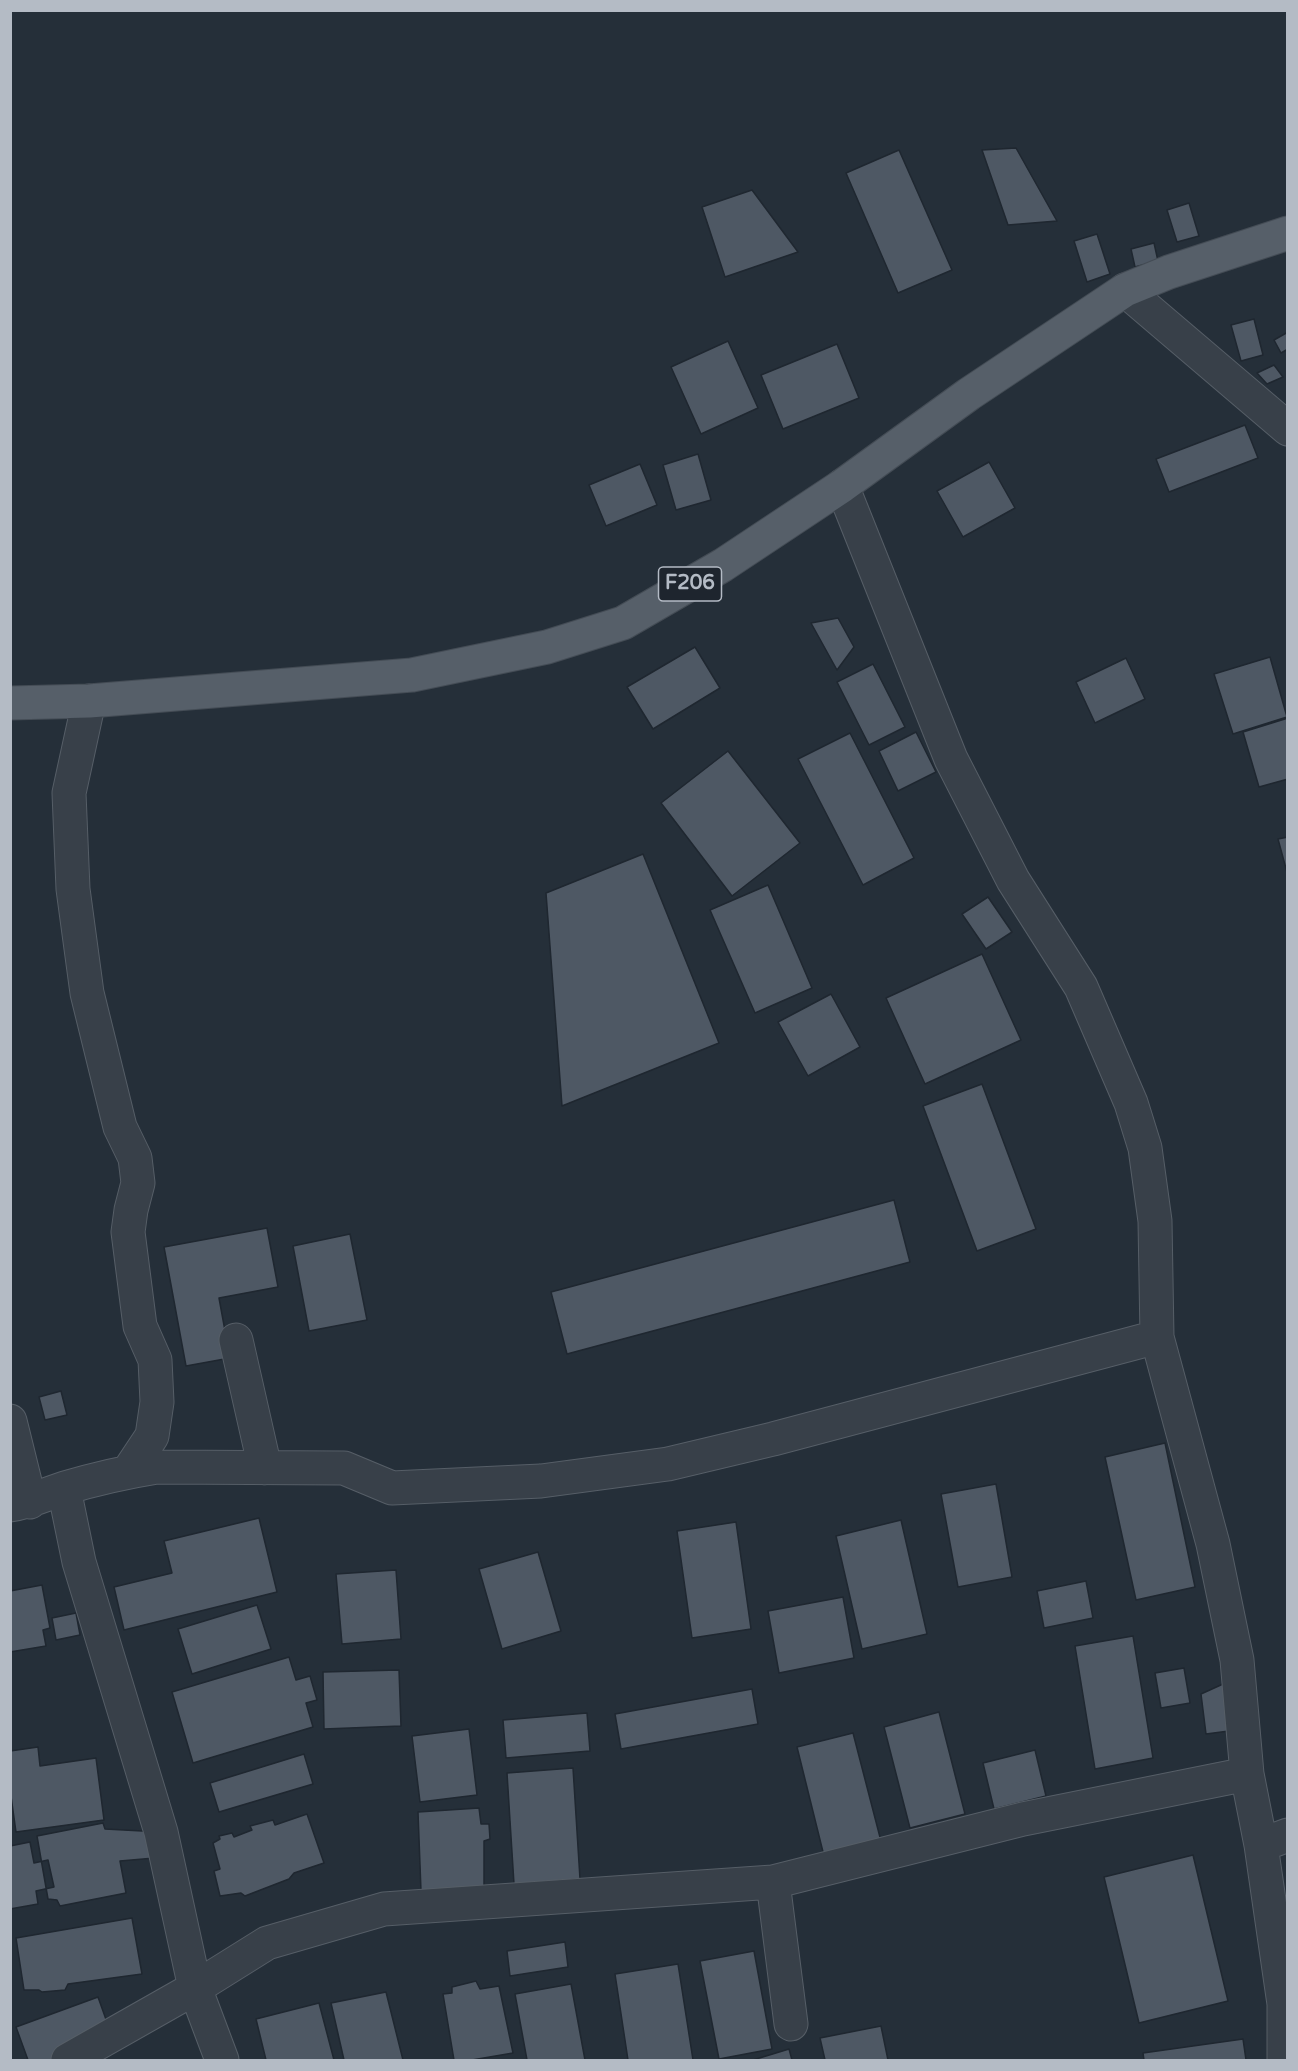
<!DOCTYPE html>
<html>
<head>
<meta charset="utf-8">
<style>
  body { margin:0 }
  #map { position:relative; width:1298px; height:2071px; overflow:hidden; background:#252f39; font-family:"Varela Round",sans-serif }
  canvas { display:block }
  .frame { position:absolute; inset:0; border:12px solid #b4bbc5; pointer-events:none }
</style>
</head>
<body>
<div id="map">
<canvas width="1298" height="2071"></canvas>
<div class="frame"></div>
</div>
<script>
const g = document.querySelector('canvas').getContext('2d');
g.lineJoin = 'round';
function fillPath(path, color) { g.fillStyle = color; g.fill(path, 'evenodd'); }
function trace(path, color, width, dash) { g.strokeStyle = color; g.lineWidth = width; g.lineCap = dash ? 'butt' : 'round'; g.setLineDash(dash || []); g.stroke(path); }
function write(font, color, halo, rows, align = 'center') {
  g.font = font + ' "Varela Round",sans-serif'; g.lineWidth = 6; g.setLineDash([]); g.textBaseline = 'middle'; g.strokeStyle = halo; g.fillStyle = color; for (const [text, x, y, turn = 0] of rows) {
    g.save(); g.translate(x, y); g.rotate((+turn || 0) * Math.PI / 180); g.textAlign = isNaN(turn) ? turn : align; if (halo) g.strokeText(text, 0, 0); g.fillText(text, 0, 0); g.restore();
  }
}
const building = new Path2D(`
  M1016 148 1057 221 1008 225 982 150Z
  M899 150 952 270 898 293 846 173Z
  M752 190 798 252 725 277 702 207Z
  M1189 203 1199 236 1177 242 1167 210Z
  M1097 234 1110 274 1087 282 1074 241Z
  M1154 243 1158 261 1135 267 1131 249Z
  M1254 319 1263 355 1241 361 1231 325Z
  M1288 332V349L1281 353 1274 340Z
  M728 341 758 408 701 434 671 367Z
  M837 344 859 398 783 429 761 375Z
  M1274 365 1283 377 1267 384 1257 373Z
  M1245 425 1258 458 1169 492 1156 459Z
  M698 454 711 500 676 510 663 465Z
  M989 462 1015 508 963 537 937 491Z
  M640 464 657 505 606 526 589 485Z
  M838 618 854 647 837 670 811 623Z
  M695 647 720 688 653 729 627 687Z
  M1270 657 1287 717 1233 734 1214 674Z
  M1126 658 1145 699 1095 723 1076 682Z
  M873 664 905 727 869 745 837 682Z
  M1288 718V779L1259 787 1243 732Z
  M916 732 936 772 898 791 879 751Z
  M850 733 914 858 863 885 798 759Z
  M728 751 800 843 732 896 661 803Z
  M1288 837V876L1278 839Z
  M643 854 719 1043 562 1106 546 893Z
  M768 885 812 988 755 1013 710 910Z
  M988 897 1012 932 986 949 962 914Z
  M982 954 1021 1040 925 1084 886 998Z
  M831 994 860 1047 808 1076 778 1022Z
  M982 1084 1036 1229 977 1251 923 1106Z
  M894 1200 910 1262 567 1354 551 1292Z
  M267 1228 278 1287 219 1298 230 1358 186 1366 164 1247Z
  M350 1234 367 1320 309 1331 293 1246Z
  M61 1391 67 1415 45 1420 39 1397Z
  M1165 1443 1195 1587 1136 1600 1105 1457Z
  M996 1484 1012 1577 958 1587 941 1494Z
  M259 1518 277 1592 124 1630 114 1587 172 1573 164 1541Z
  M901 1520 927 1634 862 1649 836 1536Z
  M736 1522 751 1629 692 1638 677 1531Z
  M538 1552 561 1631 502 1649 479 1569Z
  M396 1570 401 1639 342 1644 336 1574Z
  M1086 1581 1093 1618 1044 1628 1037 1591Z
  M42 1585 50 1628 43 1630 46 1646 10 1652V1591Z
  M843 1597 854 1658 779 1673 768 1611Z
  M257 1605 271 1649 192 1674 178 1629Z
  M76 1613 80 1635 56 1640 52 1618Z
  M1133 1636 1153 1758 1095 1769 1075 1646Z
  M289 1657 296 1680 310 1676 317 1700 306 1703 313 1727 193 1763 172 1692Z
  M1184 1668 1190 1703 1161 1708 1155 1673Z
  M399 1670 401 1726 324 1729 323 1672Z
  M1223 1684 1229 1731 1206 1734 1201 1694Z
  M752 1689 758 1724 621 1749 615 1714Z
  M939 1712 965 1814 910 1828 884 1727Z
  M587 1713 590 1751 506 1758 503 1720Z
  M469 1729 477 1795 420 1802 412 1736Z
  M853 1733 882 1845 825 1860 797 1747Z
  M38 1747 40 1766 96 1758 104 1820 16 1832 10 1789V1751Z
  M1035 1750 1046 1796 994 1809 983 1763Z
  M304 1754 313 1784 219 1812 210 1783Z
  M573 1768 580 1879 514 1884 507 1773Z
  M479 1808 481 1824H489L490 1839 484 1841V1886L421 1891 418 1812Z
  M307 1814 324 1863 294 1873 289 1879 245 1896 241 1893 220 1896 214 1871 220 1869 213 1843 220 1839 219 1836 232 1833 234 1837 252 1830 250 1826 273 1820 275 1825Z
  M103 1823 105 1829 161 1832 166 1857 120 1861 126 1893 60 1906 57 1900 48 1899 37 1836Z
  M30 1842 34 1863 48 1860 54 1887 36 1891 38 1904 10 1909V1846Z
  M1193 1855 1228 2001 1139 2023 1104 1877Z
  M132 1918 142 1974 68 1984 65 1990 42 1992 39 1990H24L16 1938Z
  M565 1942 568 1967 510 1976 507 1951Z
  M754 1951 772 2049 719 2059 700 1961Z
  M678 1964 693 2060H628L615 1974Z
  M476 1981 480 1989 499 1986 513 2053 472 2060H454L443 1994 452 1993V1987Z
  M571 1984 585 2060H527L515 1994Z
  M386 1992 403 2060H344L331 2003Z
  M98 1997 113 2039 81 2060H28L16 2027Z
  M319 2003 334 2060H266L256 2019Z
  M881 2026 888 2060H825L820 2038Z
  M1243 2039 1246 2060H1144L1143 2053Z
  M789 2049 792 2060H753Z`);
fillPath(building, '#4e5864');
trace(building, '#1f2730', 1.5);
const street = new Path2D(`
  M1125 290 1288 429
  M842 486 951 759 1013 880 1081 987 1131 1103 1145 1148 1155 1221 1157 1337 1213 1544 1237 1660 1247 1774 1261 1845 1284 2004V2060
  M89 701 69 793 73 889 87 993 120 1127 135 1158 138 1183 131 1210 128 1232 140 1326 155 1360 157 1402 152 1436 128 1472
  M236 1340 265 1468
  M10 1421 30 1502
  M64 1489 79 1562 161 1832 195 1988 222 2060
  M10 1505C30 1502 46 1494 65 1488 95 1479 126 1472 157 1467L344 1468 392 1488 541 1481 668 1464 773 1439 1157 1337
  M1261 1845 1288 1835
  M773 1882 791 2024
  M68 2060 195 1988 267 1943 384 1909 773 1882 1023 1819 1247 1774`);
const primary = new Path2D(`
  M10 703 89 701 412 675 547 647 623 623 723 565 842 486 969 394 1125 290 1169 272 1288 233`);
trace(street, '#565e67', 35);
trace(primary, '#444c55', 35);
trace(street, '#384049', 33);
trace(primary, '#565f69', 33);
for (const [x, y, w] of [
  [690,584,63]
]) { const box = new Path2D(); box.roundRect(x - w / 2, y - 17, w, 34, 4.5); g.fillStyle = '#1e252e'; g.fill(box); trace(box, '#b4bbc5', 1.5); }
write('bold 20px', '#b4bbc5', null, [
  ["F206",690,584]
]);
</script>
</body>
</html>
